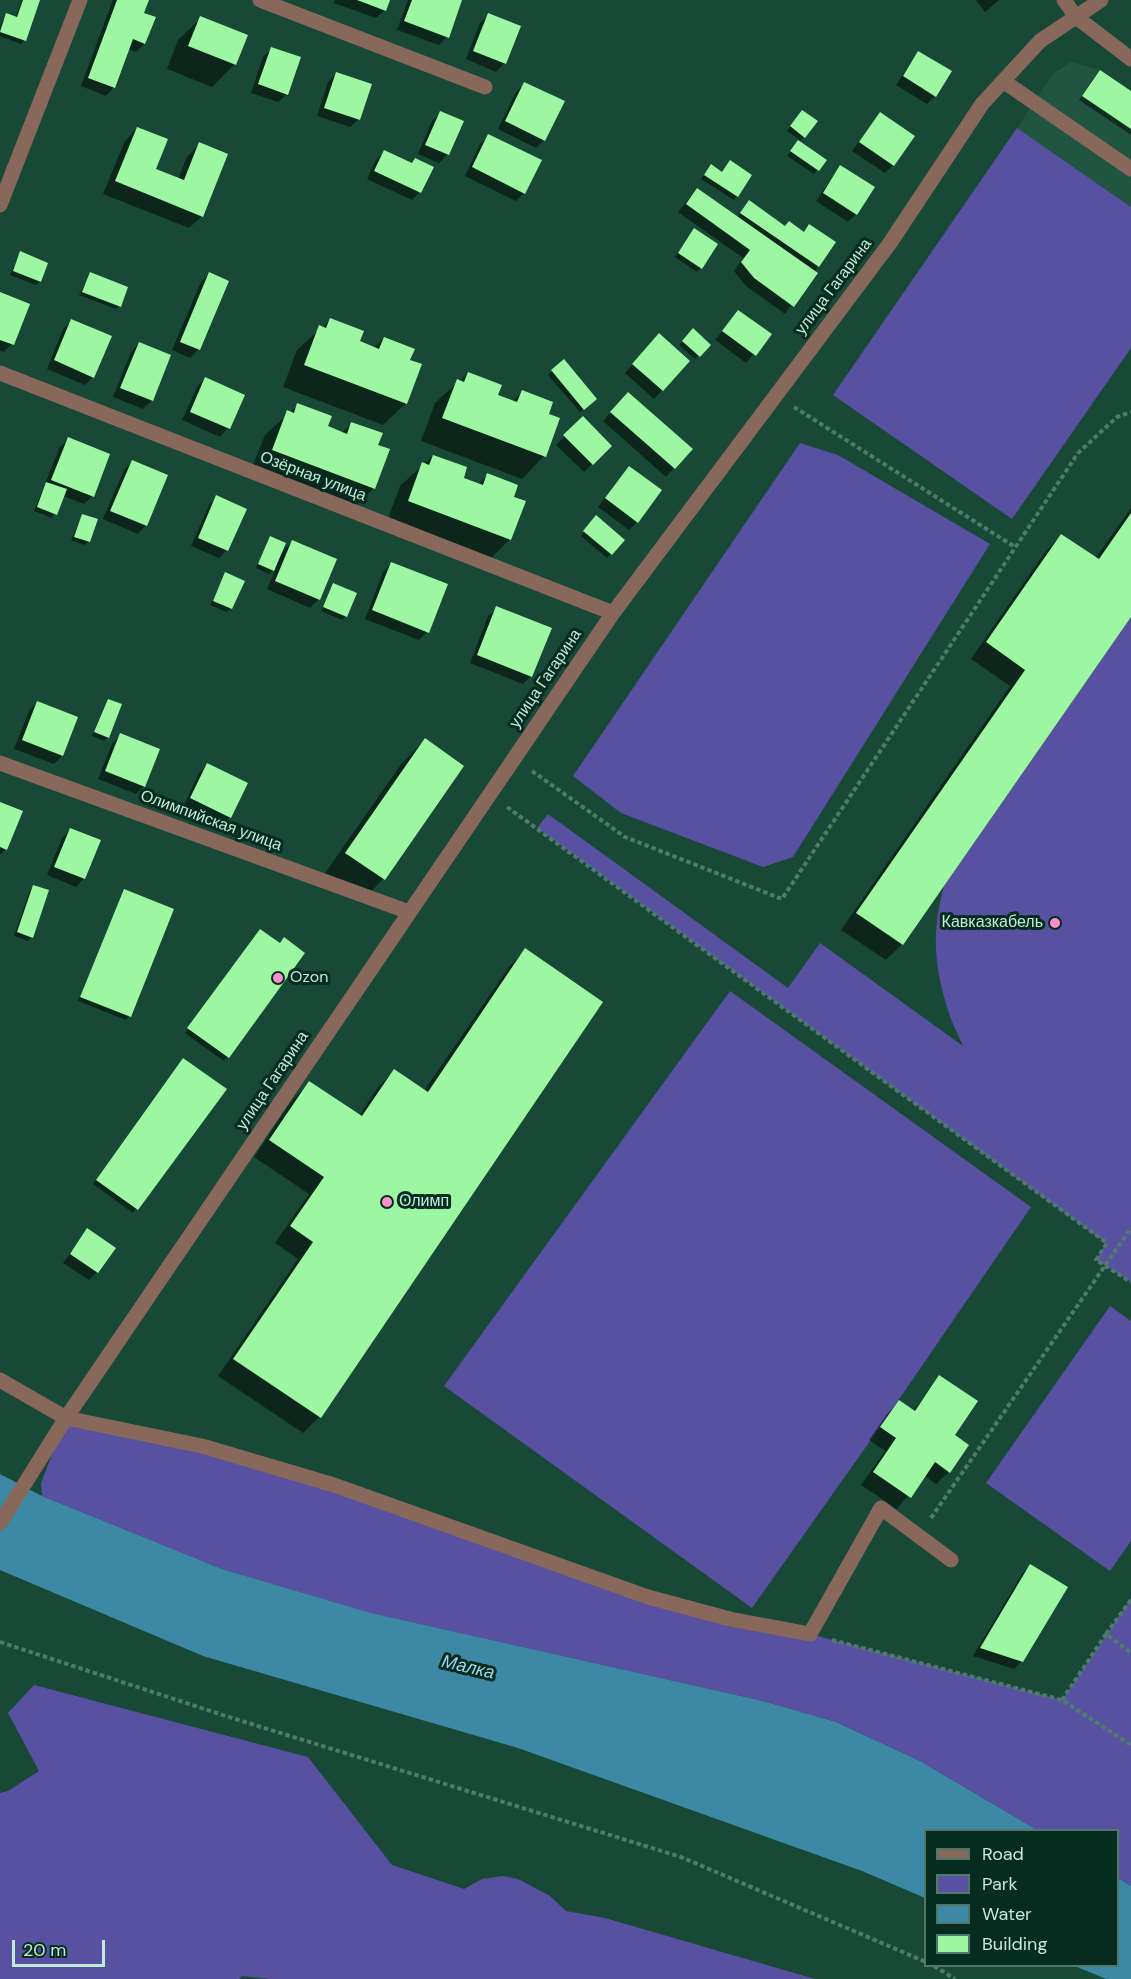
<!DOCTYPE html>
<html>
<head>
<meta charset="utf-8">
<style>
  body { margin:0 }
  #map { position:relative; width:1131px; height:1979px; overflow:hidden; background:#184836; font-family:"DM Sans",sans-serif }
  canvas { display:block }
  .legend { position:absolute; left:924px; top:1829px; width:195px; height:138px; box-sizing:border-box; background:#052c1f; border:2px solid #507869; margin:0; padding:8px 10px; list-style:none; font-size:18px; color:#c1ead7 }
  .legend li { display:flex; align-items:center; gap:12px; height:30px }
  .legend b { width:30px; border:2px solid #507869 }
  .scale { position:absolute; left:12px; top:1940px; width:93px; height:27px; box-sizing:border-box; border:3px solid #c1ead7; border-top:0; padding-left:8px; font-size:18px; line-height:21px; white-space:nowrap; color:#c1ead7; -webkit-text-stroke:4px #052c1f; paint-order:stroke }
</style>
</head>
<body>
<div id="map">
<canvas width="1131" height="1979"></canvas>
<ul class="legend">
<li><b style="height:8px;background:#87685a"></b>Road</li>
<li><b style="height:16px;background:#5850a1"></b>Park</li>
<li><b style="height:16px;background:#3d89a5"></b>Water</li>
<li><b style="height:16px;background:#9df6a2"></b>Building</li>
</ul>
<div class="scale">20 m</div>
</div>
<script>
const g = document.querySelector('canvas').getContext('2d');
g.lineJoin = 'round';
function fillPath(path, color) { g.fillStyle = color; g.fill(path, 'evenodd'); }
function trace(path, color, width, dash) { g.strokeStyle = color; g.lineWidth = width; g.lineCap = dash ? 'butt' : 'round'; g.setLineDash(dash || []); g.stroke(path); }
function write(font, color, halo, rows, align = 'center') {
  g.font = font + ' "DM Sans",sans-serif'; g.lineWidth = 6; g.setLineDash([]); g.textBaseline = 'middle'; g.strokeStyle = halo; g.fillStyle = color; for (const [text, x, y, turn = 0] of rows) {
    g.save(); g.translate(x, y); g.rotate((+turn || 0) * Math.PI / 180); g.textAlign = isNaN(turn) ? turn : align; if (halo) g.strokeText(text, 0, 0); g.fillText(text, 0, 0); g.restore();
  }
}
fillPath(new Path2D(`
  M1071 62 1100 70 1131 91V207L1017 128 1053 74Z`), '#205541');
fillPath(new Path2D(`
  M1017 128 1131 207V348L1012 519 833 395Z
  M800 443 838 455 990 544 793 857 763 867 621 813 573 776Z
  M1131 617V1282L1096 1260 1106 1243 537 828 548 814 788 988 820 943 963 1046C959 1036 953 1026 950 1016 934 969 931 933 944 886Z
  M730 991 1031 1207 880 1427 752 1608 444 1386Z
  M1110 1306 1131 1321V1541L1110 1571 986 1483Z
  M66 1418 202 1446 648 1597 810 1634 1062 1700 1131 1598V1886L1118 1878V1830H1037L920 1761 836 1722 763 1701 370 1613 222 1569 42 1496 41 1483Z
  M34 1685 308 1757 392 1865 464 1889 482 1879 503 1876 518 1879 550 1896 566 1911 605 1918 815 1979H270L242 1976 239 1979H0V1793L8 1791 39 1771 8 1713Z`), '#5850a1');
fillPath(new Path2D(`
  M0 1474 42 1496 222 1569 371 1613 763 1701 836 1722 920 1761 1037 1830H926L925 1898 862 1871 518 1748 203 1656 0 1570Z
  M1118 1878 1131 1886V1979H1106L1075 1966H1118Z`), '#3d89a5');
fillPath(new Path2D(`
  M22 0H37L25 40 21 44 0 36V26L6 15 15 18Z
  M113 0H148L142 14 144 44 136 52 128 49 114 87 106 96 81 86Z
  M335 0H388L385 10 376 18 334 3Z
  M408 0H461L447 37 439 45 397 30Z
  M976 0H999L985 12Z
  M489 15 519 27 504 63 496 72 466 59 480 23Z
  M201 18 235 64 212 87 167 69 178 40Z
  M272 49 287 94 278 102 251 93 263 57Z
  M918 52 935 96 927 104 896 85Z
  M336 74 359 119 350 127 317 116 328 82Z
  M1096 75 1131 93V135L1079 100Z
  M525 84 544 140 536 148 498 129 516 92Z
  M440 113 462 122 447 155 439 163 418 154 432 121Z
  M880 114 893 165 885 173 852 151Z
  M799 115 804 137 799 142 825 160 814 174 787 156 800 140 787 131Z
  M137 128 154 170 178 179 187 157 199 144 202 216 189 228 103 194 125 141Z
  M489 136 524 193 516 201 465 176 480 144Z
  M384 152 410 164 415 159 420 192 412 200 367 179 376 160Z
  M711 166 737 196 734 200 701 179Z
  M840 167 856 214 848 222 816 201Z
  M697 189 737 218 746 206 785 227 803 233 810 226 834 243 785 314 746 286 734 271 743 258 678 212Z
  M691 234 701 268 697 272 675 257Z
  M20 253 40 281 36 285 10 275Z
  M90 274 120 306 116 309 79 295Z
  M209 274 227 282 198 350 190 358 172 350 201 282Z
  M0 294 12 344 4 352 0 351Z
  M738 312 770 335 746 363 715 340Z
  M330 320 358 342 374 348 384 338 408 361 406 403 383 425 283 387 297 350Z
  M72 321 93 377 85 385 47 369 63 329Z
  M693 330 709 345 695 359 679 345Z
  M139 343 169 355 151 401 143 409 113 397 131 352Z
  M651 344 688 361 654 399 625 373Z
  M564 361 592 402 580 412 548 375Z
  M468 373 496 396 512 402 522 392 547 415 544 456 522 479 421 441 435 403Z
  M205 378 228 428 220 437 182 420 197 387Z
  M620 402 691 449 666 477 603 421Z
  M298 405 326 427 342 433 352 423 376 446 374 488 351 510 250 472 265 435Z
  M583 418 610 446 584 472 556 445Z
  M69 439 93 496 84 504 63 496 52 518 34 511 60 447Z
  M433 456 462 479 478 485 487 475 512 498 510 539 487 562 386 524 400 486Z
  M132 462 146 525 138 534 103 519 124 470Z
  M629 468 637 522 629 530 598 507Z
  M217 497 227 550 219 558 191 546 209 505Z
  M1131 508V615L902 944 886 960 841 930 1010 686 971 659 1045 552 1061 536 1095 559Z
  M82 516 89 541 85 545 71 540Z
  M592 521 623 540 607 558 581 536Z
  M271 538 280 554 292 542 335 560 319 599 310 608 267 589 277 566 269 574 256 568Z
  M391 564 427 632 419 640 365 619 383 572Z
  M226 574 231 608 227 612 210 605Z
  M334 585 346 616 342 620 321 611Z
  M497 608 531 676 523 684 470 663 488 616Z
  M108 700V737L104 741 92 736Z
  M37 702 62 756 54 764 14 749 29 711Z
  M120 735 144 786 136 794 98 779 112 744Z
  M425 740 462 766 383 879 361 902 323 876 402 763Z
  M207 765 230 817 222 825 183 807 199 773Z
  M0 803 6 849 0 855Z
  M70 830 84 878 76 887 47 875 62 838Z
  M33 887 32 937 28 941 14 936 30 890Z
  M124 891 129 1016 126 1020 78 1001Z
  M256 934 303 954 224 1061 185 1033Z
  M525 950 601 1002 319 1417 303 1433 218 1376 298 1259 275 1243 309 1194 254 1157 293 1099 310 1083 359 1116 378 1087 394 1071 424 1091 509 967Z
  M179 1064 224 1089 133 1213 93 1184Z
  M87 1230 97 1272 89 1280 63 1263Z
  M940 1377 953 1436 949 1472 936 1484 924 1475 897 1509 861 1485 885 1451 869 1440 887 1414 899 1402 913 1411Z
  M1030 1566 1022 1661 1014 1669 973 1656 1022 1574Z`), '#0007');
fillPath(new Path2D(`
  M23 0H40L26 41 0 32 6 13 17 17Z
  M117 0H149L144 13 156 17 145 44 133 39 115 88 88 78Z
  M357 0H390L386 11Z
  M412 0H462L449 38 404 21Z
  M488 13 521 26 506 64 473 51Z
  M200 16 248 35 236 65 188 46Z
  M271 47 301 57 288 95 258 84Z
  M918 51 952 71 936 97 903 76Z
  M1100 70 1131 91V129L1082 96Z
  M336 72 372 84 360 120 324 108Z
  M524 82 565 101 545 141 505 121Z
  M802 110 818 121 805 138 790 126Z
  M440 111 464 121 449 155 425 145Z
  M880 112 915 136 894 166 859 142Z
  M137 127 168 139 156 169 184 180 199 142 228 154 203 217 115 181Z
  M488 134 542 160 525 194 472 167Z
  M798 140 827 160 819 171 790 151Z
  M384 150 412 163 415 158 434 167 421 193 374 171Z
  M730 160 752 175 738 197 704 175 711 164 722 172Z
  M840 165 875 187 857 215 823 193Z
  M697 188 818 273 794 307 754 278 741 262 750 250 686 204Z
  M749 200 785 226 789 221 804 232 809 224 836 242 819 267 740 213Z
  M694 228 718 244 702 269 678 253Z
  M20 251 48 263 41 282 13 271Z
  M90 272 128 287 121 307 82 292Z
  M209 272 229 281 200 350 180 342Z
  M0 292 30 304 14 345 0 340Z
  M738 310 772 334 756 356 722 331Z
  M330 318 364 331 360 341 379 349 384 337 415 349 410 360 422 364 407 404 304 365 319 325 326 328Z
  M71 319 112 336 94 378 54 360Z
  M693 328 711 345 700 357 682 341Z
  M659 333 690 361 663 391 632 364Z
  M139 342 171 355 153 401 120 388Z
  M564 359 597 399 584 410 551 370Z
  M468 372 502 385 498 395 517 402 522 390 553 402 549 414 560 418 546 457 442 418 457 379 464 382Z
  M205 377 245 395 230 429 190 412Z
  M628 392 693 449 675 469 610 412Z
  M297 403 332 416 328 426 347 434 351 422 383 433 378 445 390 449 375 489 272 450 287 410 294 413Z
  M583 416 612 446 593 465 563 435Z
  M68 437 110 454 94 497 51 480Z
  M433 455 467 467 464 478 483 485 487 473 518 485 514 497 526 501 511 540 408 501 422 462 429 465Z
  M132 460 168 475 147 526 110 511Z
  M629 466 662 490 638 523 605 498Z
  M46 482 67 489 57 515 37 507Z
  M216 495 247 509 228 551 198 538Z
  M1131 513V617L903 945 856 913 1025 670 986 642 1061 534 1099 559Z
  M82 514 98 519 90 542 74 537Z
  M596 515 625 540 612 555 583 531Z
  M270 536 286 543 274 571 258 564Z
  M292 540 337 559 320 600 275 581Z
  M391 562 448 584 429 633 372 610Z
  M225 572 245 581 232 609 213 601Z
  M333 583 357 593 347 617 323 607Z
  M496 606 552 628 532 677 477 655Z
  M108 699 122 704 109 738 94 732Z
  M37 701 78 717 63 756 22 740Z
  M120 733 160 749 145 787 105 771Z
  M425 738 464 766 385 880 345 853Z
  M207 763 248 783 231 818 190 798Z
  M0 802 23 811 7 850 0 847Z
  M70 828 101 840 85 879 54 867Z
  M33 885 49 890 33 938 17 932Z
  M124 889 174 909 131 1017 80 997Z
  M260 929 280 943 284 937 305 953 229 1058 187 1028Z
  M525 948 603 1002 321 1418 233 1359 313 1242 290 1226 324 1177 269 1140 309 1081 362 1116 394 1069 428 1092Z
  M183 1058 227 1089 138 1210 96 1180Z
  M87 1228 116 1248 98 1273 70 1254Z
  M939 1375 978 1401 955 1435 969 1445 950 1473 935 1462 911 1498 873 1472 896 1438 880 1427 899 1400 915 1411Z
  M1030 1564 1068 1587 1023 1662 980 1648Z`), '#9df6a2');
trace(new Path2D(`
  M794 407 1015 547
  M532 771 625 837 782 899 1078 453 1117 417 1131 412
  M507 807 1107 1243 1096 1260 1131 1282
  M931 1518 1131 1228
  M1131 1600 1106 1634 1131 1653
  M832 1640 1062 1700 1131 1745
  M0 1642 232 1718 681 1857 926 1962
  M1062 1700 1106 1634
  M934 1966 955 1979`), '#4e7c6a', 4, [4.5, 3]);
trace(new Path2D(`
  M260 0 485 87
  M1064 0 1076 17 1131 59
  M1003 81 1131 169
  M0 205 80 0
  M0 373 613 613
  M0 763 409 912
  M0 1380 66 1418 202 1446 334 1485 648 1597 730 1619 810 1634 881 1508 951 1560
  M0 1523 66 1418 613 613 890 243 982 104 1040 41 1101 0`), '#87685a', 15);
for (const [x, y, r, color] of [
  [1055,923,6,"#f890cc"],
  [278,978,6,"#f890cc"],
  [387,1202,6,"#f890cc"]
]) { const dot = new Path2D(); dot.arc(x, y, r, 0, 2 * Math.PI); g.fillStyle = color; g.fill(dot); trace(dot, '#052c1f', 2); }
write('16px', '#c1ead7', '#052c1f', [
  ["улица Гагарина",834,287,-53],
  ["Озёрная улица",313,477,21],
  ["улица Гагарина",546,679,-56],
  ["Олимпийская улица",211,821,20],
  ["улица Гагарина",273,1081,-56]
]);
write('16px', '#c1ead7', '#052c1f', [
  ["Кавказкабель",1043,923,"right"],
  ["Ozon",290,978],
  ["Олимп",399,1202]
], 'left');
write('italic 18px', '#9cd7ef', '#052c1f', [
  ["Малка",468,1668,13]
]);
</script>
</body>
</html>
